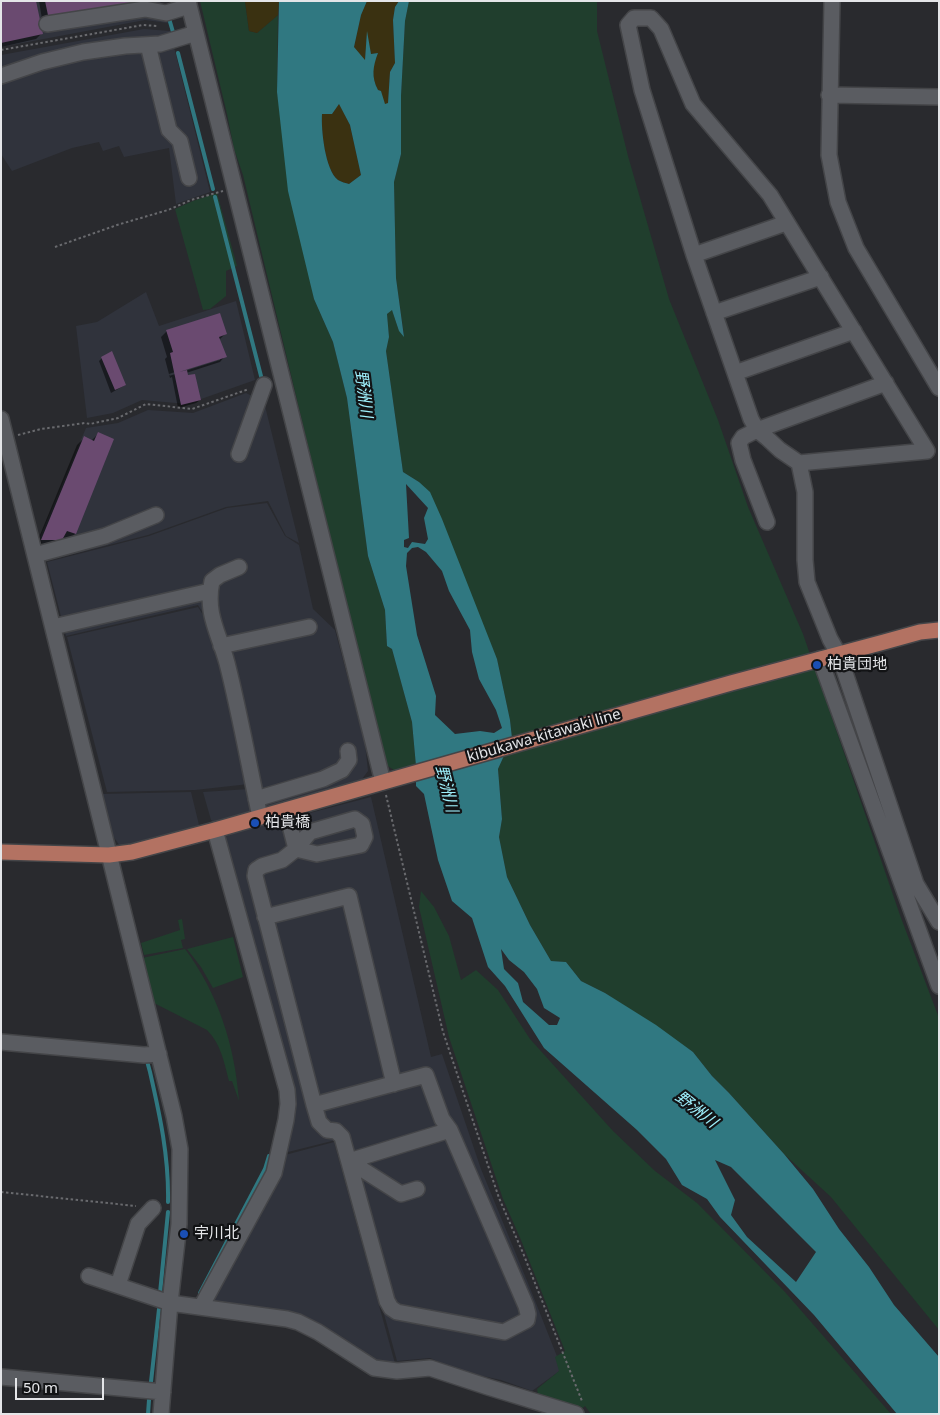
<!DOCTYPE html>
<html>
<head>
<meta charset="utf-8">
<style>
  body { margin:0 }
  #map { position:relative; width:940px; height:1415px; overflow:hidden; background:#292a2e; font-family:"Noto Sans",sans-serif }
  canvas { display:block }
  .frame { position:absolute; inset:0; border:2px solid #e4e5e8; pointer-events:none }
  .scale { position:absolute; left:15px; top:1378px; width:89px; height:22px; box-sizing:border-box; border:2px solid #e4e5e8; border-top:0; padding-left:6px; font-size:15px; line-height:18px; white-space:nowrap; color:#e4e5e8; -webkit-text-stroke:4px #121315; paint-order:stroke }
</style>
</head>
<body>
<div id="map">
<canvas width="940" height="1415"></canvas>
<div class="frame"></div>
<div class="scale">50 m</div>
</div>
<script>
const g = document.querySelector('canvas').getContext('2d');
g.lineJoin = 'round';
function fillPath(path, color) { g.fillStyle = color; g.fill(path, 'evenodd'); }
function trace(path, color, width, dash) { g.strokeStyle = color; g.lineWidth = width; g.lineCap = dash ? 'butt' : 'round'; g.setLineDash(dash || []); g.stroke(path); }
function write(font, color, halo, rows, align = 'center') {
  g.font = font + ' "Noto Sans","Noto Sans JP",sans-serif'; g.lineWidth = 4.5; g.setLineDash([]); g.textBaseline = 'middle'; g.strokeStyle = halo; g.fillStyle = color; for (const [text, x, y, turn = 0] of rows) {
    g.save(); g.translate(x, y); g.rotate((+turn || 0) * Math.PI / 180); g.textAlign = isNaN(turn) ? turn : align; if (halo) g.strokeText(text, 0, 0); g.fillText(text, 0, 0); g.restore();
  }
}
fillPath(new Path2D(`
  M1 1H160L168 23 145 20 1 47Z
  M144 29 170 31 210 192 176 204 169 148 124 157 119 146 103 151 99 142 72 148 12 171 1 154V55Z
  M146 292 159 326 236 301 255 380 187 404 142 400 113 413 87 418 76 326 97 322Z
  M246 393 264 402 299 543 286 536 268 501 226 507 148 535 46 561 40 537 86 428 118 423 148 410 193 413Z
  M267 503 285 536 299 545 313 609 335 630 365 743 368 771 359 783 217 823 211 820 203 792 249 789V784L195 790 107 792 67 637 198 607 212 629H213L198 605 66 636 47 562 149 536 227 508Z
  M191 792 200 829 127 847 120 846 110 832 101 794Z
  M371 797 431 1057 442 1054 481 1169 530 1288 562 1369 532 1391 501 1380 463 1372 430 1358 397 1361 336 1140 284 1153 292 1118 223 842 225 837 233 833Z
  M334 1142 396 1367 386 1368 318 1326 217 1305 212 1298 285 1155Z`), '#30333c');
fillPath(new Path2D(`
  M200 1H245L249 31 257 33 278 15 277 92 314 299 333 342 347 398 368 556 385 610 387 646 392 649 412 722 416 766C401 770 396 775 384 762L243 175 234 149 227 114Z
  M409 1H597V31L628 156 669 299 718 420 748 507 803 634 901 918 939 1018V1330L831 1197 784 1154 729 1093 712 1076 693 1052 605 993 581 981 566 962 551 961 530 925 507 877 499 837 502 819 498 769 512 738 510 720 497 659 419 482 403 472 386 351 389 337 387 314 392 309 399 331 404 335 396 278 394 182 401 154V96L405 21Z
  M217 193 237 266 226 271V296L210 309 203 310 175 209 193 201Z
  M421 891 434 907 449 936 461 980 476 970 498 990 530 1039 613 1131 655 1171 697 1203 785 1292 891 1414H591L585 1406 579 1411 538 1395 537 1389 559 1371 555 1357 565 1351 521 1240 503 1199 449 1037 419 907Z
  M182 919 185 939 181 940 183 948 144 955 141 943 180 930 178 920Z
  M233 937 243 977 213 988 201 967 187 949Z
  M185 949C218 993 235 1046 239 1101L232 1081H229C224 1062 221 1044 207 1030L154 1003 142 958Z`), '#203e2d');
fillPath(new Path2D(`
  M245 1H279L278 15 257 33 249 31Z
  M367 1H399L395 7 393 20 395 63 390 72 388 104 384 105 381 91 378 90C371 77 372 66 378 53L371 54 367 34 365 61 354 47 361 15Z
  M339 103 350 125 361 175 349 184C346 183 341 182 338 180 325 170 321 129 322 114H332Z`), '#3a3111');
fillPath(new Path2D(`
  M279 1H367L361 15 354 47 365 60 367 31 371 54 378 53C373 66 371 77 378 90L381 91 385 104 388 103 390 72 395 63 393 20 395 7 399 1H409L405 21 401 96V154L394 182 396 278 404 337 399 331 392 310 387 314 389 337 386 351 403 472 419 482 430 492 442 519 497 659 510 720 512 738 498 769 502 819 499 837 507 877 530 925 551 961 566 962 581 981 605 993 656 1025 693 1052 712 1076 729 1093 784 1154 813 1189 839 1229 869 1267 894 1305 939 1357V1414H897L814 1315 720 1217 707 1199 682 1185 666 1159 637 1130 544 1048 505 986 488 967 472 918 452 901 438 860 424 794 416 786V766L412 722 392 649 387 646 385 610 368 556 347 398 333 342 314 299 288 191 277 92ZM339 104 350 125 361 175 349 184C346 183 341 182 338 180 325 170 321 129 322 114H332ZM406 484 428 508 424 518 428 539 425 544 412 542 408 548 404 547V540L409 538ZM418 547 426 552 442 571 449 591 470 630 472 652 479 679 496 710 502 728 494 733 480 731 455 734 435 715 436 696 417 635 406 566 407 553 412 548ZM501 949 509 960 524 972 537 989 544 1008 560 1018 557 1025H549L523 1002 518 983 504 969ZM715 1160 731 1167 816 1252 796 1282 747 1237 731 1215 735 1200Z`), '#307881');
fillPath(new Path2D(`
  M1 1 42 33 36 39 1 47Z
  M39 1H145L140 6 43 25Z
  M167 331 225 334 219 340 225 356 220 362 186 373 200 400 196 403 178 408 172 377 170 378 165 359 167 357 161 337ZM220 357V360L169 376V374Z
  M102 358 125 385 111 393 99 361Z
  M98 434 113 440 75 534 67 541 61 539 53 547H35L77 445 84 438 91 441Z`), '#0007');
trace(new Path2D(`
  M168 15 173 32
  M178 53 213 189
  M215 197 261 376
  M145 1061H147L150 1072C160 1116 169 1157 168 1202
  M160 1293 168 1212
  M200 1293 265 1169 269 1156
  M151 1382 159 1309
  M148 1414 149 1400`), '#307881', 4);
fillPath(new Path2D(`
  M1 1H36L43 34 1 43Z
  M45 1H141V2L49 20Z
  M220 313 227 334 219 337 227 357 179 372 187 370 188 375 195 374 201 400 181 405 170 353 173 352 166 330Z
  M112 351 126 385 115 390 101 357Z
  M98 432 114 439 76 534 67 531 62 540H41L84 436 94 441Z`), '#6a4a70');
const minor = new Path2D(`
  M188 1 383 782
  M832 1 829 155 838 202 856 248 939 388
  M634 18H651L661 29 693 104 770 195 927 451 799 463 780 450 767 438 757 430 751 419 694 255 642 90 628 25Z
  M47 24 145 9 166 13 189 6
  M148 45 169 130 180 141 189 178
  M1 76 42 62 83 52 125 46 160 44 196 33
  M829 95 939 97
  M694 255 786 223
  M714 313 821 277
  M735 373 854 331
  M1 419 174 1116 180 1149 179 1224 170 1303 161 1414
  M239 454 264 385
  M799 463 805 492V560L807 582 830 639 839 655 916 884 939 922
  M767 522 743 460 739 443 743 437 757 430 886 383
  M35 555 105 536 156 515
  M239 567 220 575 212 581C205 614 219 633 227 663 240 714 249 766 260 817
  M53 627 210 591
  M221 646 309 627
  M820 659 939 986
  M256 799 323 779 342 770 349 760 348 751
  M286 810 296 849
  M296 849 317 854 361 845 365 837 362 824 355 819 310 832 296 849 282 860 262 866 256 870 255 876 314 1105 319 1122 327 1130 336 1131 342 1137 387 1301 391 1308 397 1312 504 1332 527 1320 528 1314 526 1306 450 1130 442 1119 426 1075 314 1105
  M265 917 349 896 394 1084
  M1 1042 144 1055 159 1054
  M349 1161 450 1130
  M349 1161 401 1194 417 1189
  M89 1276 170 1303 287 1319 298 1322 318 1332 374 1368 397 1371 430 1368 488 1387 576 1414
  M118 1285 138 1224 153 1208
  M201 1307 274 1173 286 1120 288 1104 287 1090 215 830
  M1 1377 163 1392`);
const major = new Path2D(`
  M1 852 109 855 132 852 215 830 731 683 884 642 920 632 939 630`);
trace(minor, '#444548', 18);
trace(major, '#444548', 18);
trace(new Path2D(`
  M1 50 143 25 157 26
  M55 247 117 225 168 210 191 200 223 191
  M18 435 41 429 85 423 90 424 118 418 146 404 192 409 249 389
  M386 795 443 1032 499 1198 523 1253 582 1401
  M1 1192 136 1206`), '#696a6e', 2, [2.5, 2.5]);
trace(minor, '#5a5c61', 15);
trace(major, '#b37262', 15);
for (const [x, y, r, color] of [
  [817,665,5,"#1a4fb4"],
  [255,823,5,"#1a4fb4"],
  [184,1234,5,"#1a4fb4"]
]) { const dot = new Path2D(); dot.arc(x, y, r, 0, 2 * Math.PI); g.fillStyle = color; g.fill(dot); trace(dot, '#121315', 2); }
write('15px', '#e4e5e8', '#121315', [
  ["柏貴団地",827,665],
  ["柏貴橋",265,823],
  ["宇川北",194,1234]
], 'left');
write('15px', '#e4e5e8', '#121315', [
  ["kibukawa-kitawaki line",544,736,-16]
]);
write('italic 16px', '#9ff1fd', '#121315', [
  ["野洲川",363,394,83],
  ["野洲川",446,789,76],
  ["野洲川",696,1110,38]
]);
</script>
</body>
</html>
